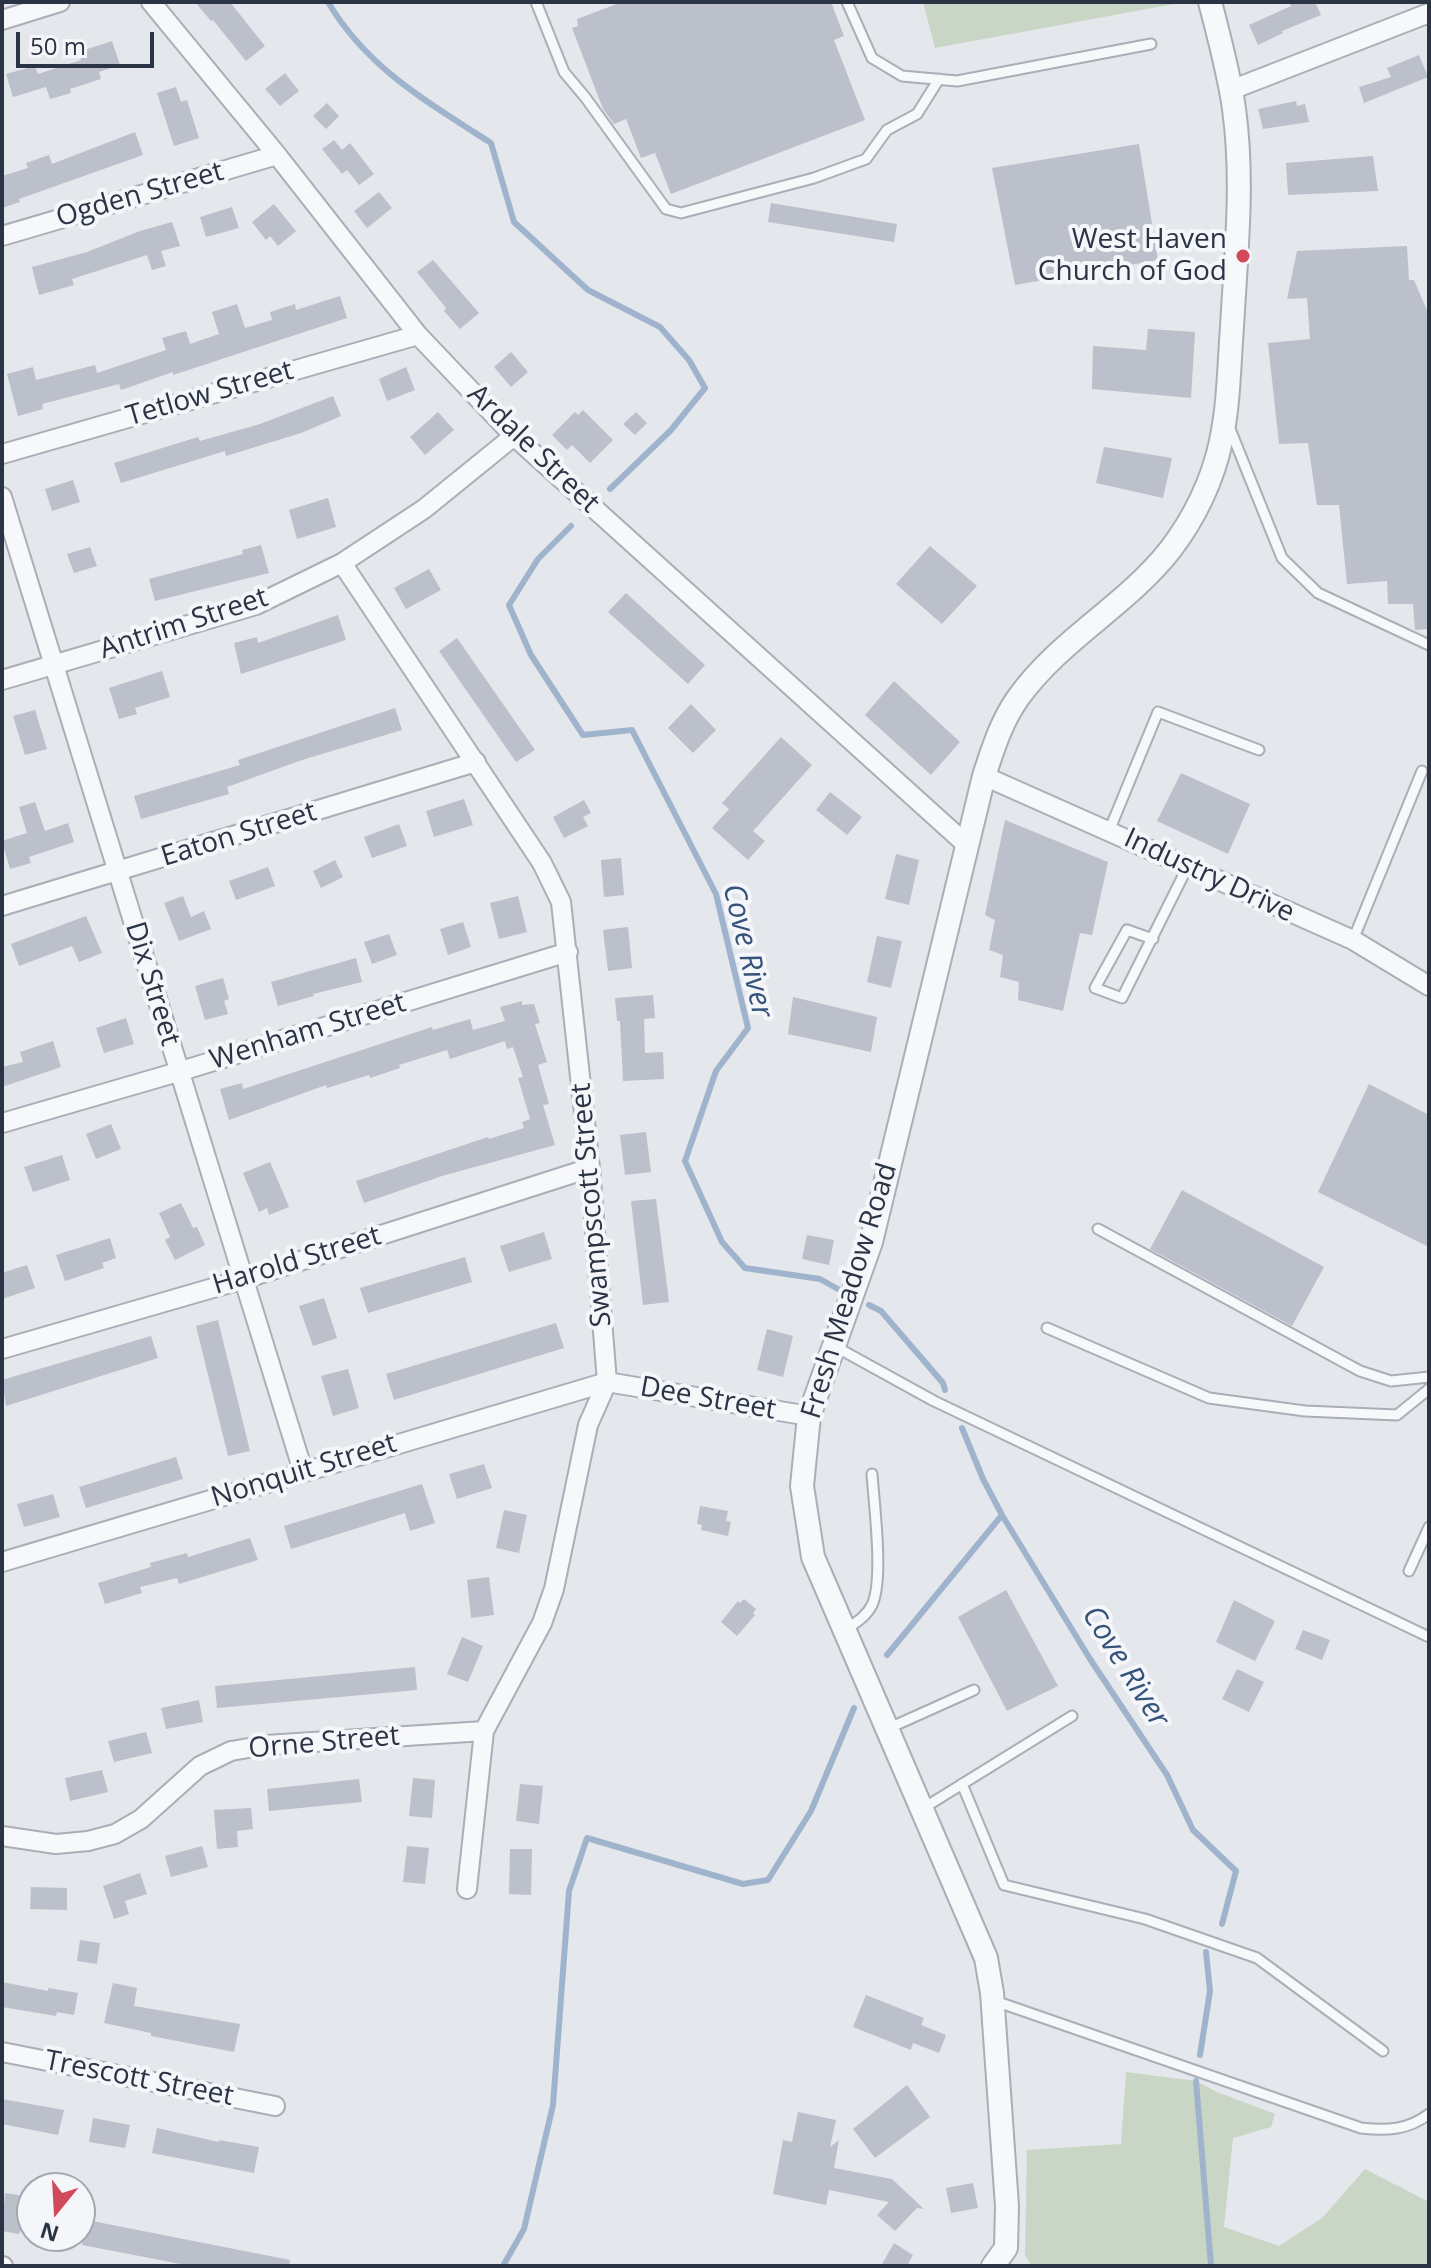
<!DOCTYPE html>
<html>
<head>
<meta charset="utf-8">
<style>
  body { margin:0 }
  #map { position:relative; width:1431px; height:2268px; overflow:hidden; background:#e4e7ec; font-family:"Open Sans",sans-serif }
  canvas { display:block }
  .frame { position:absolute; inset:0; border:4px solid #2b3445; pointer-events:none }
  .north { position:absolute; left:16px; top:2172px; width:80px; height:80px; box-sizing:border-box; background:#f4f6f9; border:2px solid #a4a8b1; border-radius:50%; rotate:198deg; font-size:22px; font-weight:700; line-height:32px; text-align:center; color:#2b3445 }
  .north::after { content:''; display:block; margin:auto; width:28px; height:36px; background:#d1495b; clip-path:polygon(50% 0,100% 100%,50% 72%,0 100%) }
  .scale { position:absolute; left:16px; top:32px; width:138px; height:36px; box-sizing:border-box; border:4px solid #2b3445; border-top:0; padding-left:10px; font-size:24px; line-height:28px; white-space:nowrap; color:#2b3445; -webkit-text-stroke:6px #f4f6f9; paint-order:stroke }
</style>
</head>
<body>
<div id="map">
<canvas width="1431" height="2268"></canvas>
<div class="frame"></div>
<div class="north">N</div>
<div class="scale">50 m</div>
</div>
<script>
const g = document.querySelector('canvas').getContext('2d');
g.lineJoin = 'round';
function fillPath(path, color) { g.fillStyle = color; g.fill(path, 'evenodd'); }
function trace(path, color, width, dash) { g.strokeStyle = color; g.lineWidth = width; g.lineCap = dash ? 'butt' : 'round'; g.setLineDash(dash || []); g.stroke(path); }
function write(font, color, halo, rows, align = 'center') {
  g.font = font + ' "Open Sans",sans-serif'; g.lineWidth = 8; g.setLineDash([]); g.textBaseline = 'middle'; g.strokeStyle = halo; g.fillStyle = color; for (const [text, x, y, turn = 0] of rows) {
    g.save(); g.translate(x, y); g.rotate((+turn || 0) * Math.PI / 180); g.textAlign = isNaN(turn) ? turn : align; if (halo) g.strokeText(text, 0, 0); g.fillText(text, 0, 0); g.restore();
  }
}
fillPath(new Path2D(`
  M923 2H1185L935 48Z
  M1126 2072 1196 2081 1217 2092 1275 2114 1271 2127 1233 2138 1224 2227 1279 2246 1322 2218 1365 2169 1429 2202V2266H1032L1025 2255 1027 2150 1121 2144Z`), '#c9d6c5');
trace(new Path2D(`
  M328 2C367 68 427 102 491 143L514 222 588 290 660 327 689 360 705 388 671 430 610 489
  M571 526 538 559 509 605 531 655 583 735 632 730 716 894 748 1028 716 1071 685 1161 722 1242 745 1268 820 1279 845 1293
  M869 1305 881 1311 943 1383 945 1390
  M962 1428 983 1479 1002 1515 1090 1659 1167 1775 1193 1830 1236 1871 1222 1924
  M887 1655 1002 1515
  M1200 2055 1210 1991 1206 1952
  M1196 2081 1211 2266
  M503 2266 524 2229 553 2105 569 1891 587 1838 743 1884 768 1880 811 1811 854 1708`), '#9fb4cc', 6);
fillPath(new Path2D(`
  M195 2H230L265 46 246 61 213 20 211 21Z
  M622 2H831L844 36 834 40 865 120 671 194 655 153 641 158 626 119 614 124 603 109 572 28 578 26 577 19Z
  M1289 2H1315L1321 15 1282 31 1283 33 1258 45 1249 25 1291 6Z
  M112 41 120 65 99 72 101 79 70 89 71 93 50 99 46 87 13 97 6 74 35 66 38 74 81 60 78 52Z
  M1419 55 1428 77 1364 103 1359 87 1391 77 1387 68Z
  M285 73 299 91 280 106 265 89Z
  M176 87 181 102 187 100 199 138 174 146 157 93Z
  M1296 101 1297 106 1305 104 1309 122 1263 129 1258 109Z
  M327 103 339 116 326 129 313 116Z
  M135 132 143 155 19 199 20 202 2 208V176L28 168 26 163 49 155 52 164Z
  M334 140 342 150 350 143 374 174 359 185 347 170 342 174 322 149Z
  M1139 144 1158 260 1015 285 992 168Z
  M1373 156 1378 191 1288 195 1286 163Z
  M379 192 392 208 367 228 354 211Z
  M771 203 897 224 894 242 768 222Z
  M274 204 296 231 278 246 270 236 266 240 252 222Z
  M232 207 239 228 206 237 200 217Z
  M172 222 180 246 161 251 166 266 152 270 147 255 72 279 74 285 39 295 32 267 87 252 140 231Z
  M1407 246 1409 280H1414L1429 315V629L1415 630 1413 604H1388L1387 581 1347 584 1339 505H1317L1308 443 1279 444 1268 343 1310 339 1307 298 1287 299 1297 251Z
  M433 260 479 313 460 329 444 311 446 308 417 272Z
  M340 296 347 318 173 375V372L121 390 119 384 42 404 43 409 18 416 7 374 33 367 36 380 95 365 97 373 166 350 162 338 186 331 190 344 219 334 212 312 237 304 245 328 272 320 270 312 295 304 296 310Z
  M1148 329 1195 332 1191 398 1092 389 1093 346 1146 350Z
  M511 352 528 372 511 387 494 367Z
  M406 367 415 390 387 401 379 379Z
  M333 396 341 416 301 433 226 456 225 451 121 483 114 463 198 437 200 441 260 424Z
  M583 410 613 440 590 463 572 445 567 450 552 435 575 412 578 415Z
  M438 412 454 430 425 455 410 437Z
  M636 412 647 423 635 435 623 424Z
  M1104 447 1172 458 1163 498 1096 483Z
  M73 480 80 502 52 511 45 489Z
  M328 498 336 527 297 539 289 510Z
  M261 545 269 573 155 601 149 579 243 554 242 550Z
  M930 546 977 586 942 624 896 584Z
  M90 547 97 566 74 573 67 554Z
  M429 569 441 590 406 609 394 588Z
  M626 593 705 665 688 684 608 612Z
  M338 615 346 640 241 674 234 643 257 637 258 643Z
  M457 638 535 750 516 762 439 651Z
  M162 671 170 697 135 708 137 714 119 719 109 688Z
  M894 681 960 742 931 775 865 715Z
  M691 704 716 730 693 753 668 728Z
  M395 708 402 730 302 760 227 787 229 794 141 819 134 796 240 765 238 760Z
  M35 710 47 749 25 755 13 716Z
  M781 737 812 765 753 831 765 841 748 860 712 828 729 809 722 803Z
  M1181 773 1250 804 1228 854 1157 821Z
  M830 792 862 817 847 835 816 810Z
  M464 799 473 825 434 837 426 811Z
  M584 800 591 813 583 817 588 826 564 838 553 817Z
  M35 802 45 831 68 823 74 842 29 857 31 863 10 869 2 841 27 833 19 807Z
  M1005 820 1108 862 1092 935 1080 933 1063 1011 1018 1000 1019 982 1000 977 1003 955 989 950 995 920 985 915Z
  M399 824 407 846 372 858 364 837Z
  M896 854 919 860 909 905 885 899Z
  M621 858 624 895 604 897 601 860Z
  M335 860 343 877 321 888 313 871Z
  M268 867 275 886 236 900 229 881Z
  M183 896 191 917 204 911 211 929 179 941 164 903Z
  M518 896 527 932 499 939 490 903Z
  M86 916 102 953 79 962 72 946 19 966 11 944Z
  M463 922 471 947 448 955 440 929Z
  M628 927 632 968 608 971 603 930Z
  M389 934 397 955 372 964 364 942Z
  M877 936 902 941 891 988 867 982Z
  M356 958 362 982 313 994 314 996 278 1006 271 982Z
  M223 978 229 999 224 1001 228 1014 205 1020 195 986Z
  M653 995 655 1018 644 1019 645 1053 663 1052 664 1079 623 1081 620 1021H617L615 998Z
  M793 997 877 1017 871 1052 788 1034Z
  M522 1001V1005L534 1004 540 1023 535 1024 547 1062 538 1065 549 1104 543 1105 555 1145 442 1176 364 1203 356 1181 488 1137 489 1139 524 1128 522 1122 530 1119 518 1078 523 1077 513 1047 507 1049 505 1041 450 1059 447 1050 399 1065 400 1068 370 1078 369 1075 327 1088 326 1085 229 1120 220 1089 242 1083 243 1089 432 1027 433 1030 470 1019 473 1030 505 1021 500 1007Z
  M126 1018 134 1044 104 1053 96 1028Z
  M53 1041 61 1067 2 1087V1067L23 1062 20 1052Z
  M1369 1084 1429 1115V1247L1318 1192Z
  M111 1124 121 1149 96 1159 86 1134Z
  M646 1132 651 1172 625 1175 620 1135Z
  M62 1155 70 1180 33 1192 24 1167Z
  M270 1162 289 1207 269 1215 267 1208 259 1212 243 1173Z
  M1182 1190 1324 1267 1292 1326 1150 1249Z
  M656 1199 669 1302 643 1305 631 1201Z
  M181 1203 193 1228 197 1227 205 1245 175 1260 165 1240 170 1237 159 1213Z
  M544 1232 552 1259 509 1272 500 1246Z
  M807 1235 834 1240 829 1265 802 1259Z
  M110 1238 116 1258 102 1263 104 1268 65 1281 56 1255Z
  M465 1257 472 1282 368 1313 360 1288Z
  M27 1265 35 1288 2 1299V1273Z
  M324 1298 337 1338 313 1346 299 1306Z
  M218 1320 250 1451 228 1456 196 1326Z
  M556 1323 564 1348 394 1400 386 1374Z
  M767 1329 793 1336 783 1377 757 1370Z
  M151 1336 158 1358 6 1406 2 1380Z
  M348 1369 359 1408 333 1416 321 1376Z
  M176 1457 183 1479 86 1508 79 1487Z
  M484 1464 492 1488 457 1499 449 1474Z
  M422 1484 435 1523 410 1531 405 1513 291 1549 284 1526Z
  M53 1494 60 1517 24 1527 17 1504Z
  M700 1506 728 1511 726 1521 731 1522 728 1536 701 1530 702 1525 697 1524Z
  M504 1510 527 1515 519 1553 496 1548Z
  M250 1538 258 1560 179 1584 177 1578 140 1587 142 1593 105 1604 98 1583 151 1567 150 1563 187 1553 188 1557Z
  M489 1577 494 1615 471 1618 467 1580Z
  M1006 1590 1058 1686 1007 1711 958 1617Z
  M744 1599 756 1609 753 1613 755 1615 737 1636 721 1622 738 1601 740 1603Z
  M1234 1600 1275 1621 1255 1661 1216 1642Z
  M1303 1630 1330 1640 1322 1660 1295 1649Z
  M462 1637 483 1646 468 1682 447 1674Z
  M415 1667 417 1690 217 1708 215 1686Z
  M1237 1669 1264 1682 1249 1712 1222 1699Z
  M199 1700 203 1722 166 1729 161 1708Z
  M146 1732 152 1753 114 1762 108 1741Z
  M102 1770 108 1792 70 1801 65 1778Z
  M413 1778 435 1780 432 1818 409 1816Z
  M359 1779 362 1802 269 1811 267 1789Z
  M520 1784 543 1786 539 1824 516 1821Z
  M251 1808 253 1829 237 1831 238 1847 217 1849 214 1810Z
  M202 1846 208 1867 171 1877 165 1856Z
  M407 1846 429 1848 425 1884 403 1882Z
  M510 1849H532L531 1895 509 1894Z
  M140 1873 147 1894 125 1901 129 1914 114 1919 103 1886Z
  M31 1887 67 1888V1910L30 1909Z
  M80 1940 100 1943 97 1964 77 1961Z
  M2 1982 48 1991V1988L78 1993 74 2015 57 2012 56 2016 2 2007Z
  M113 1983 137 1988 134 2006 240 2024 234 2052 151 2036V2033L104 2023Z
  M866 1995 924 2018 921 2025 946 2035 939 2053 913 2043 911 2050 853 2027Z
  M907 2085 930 2117 875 2158 853 2129Z
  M2 2099 64 2110 58 2135 2 2124Z
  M798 2112 836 2120 830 2147 839 2140 834 2168 892 2179 924 2209 917 2208 895 2231 877 2215 889 2202 829 2190 826 2205 773 2194 783 2140 792 2142Z
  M93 2118 130 2125 125 2148 89 2142Z
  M157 2128 219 2142V2140L259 2147 254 2173 152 2153Z
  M973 2183 978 2208 951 2213 946 2188Z
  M5 2193 32 2197V2233L20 2231 19 2234 2 2231Z
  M87 2220 290 2260 289 2266H191L82 2245Z
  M894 2243 913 2255 907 2266H881Z`), '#bbc0ca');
const service = new Path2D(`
  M536 2 564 72 585 97 666 209 681 213 814 178 866 159 887 130 917 114 939 79
  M847 2 872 58 902 76 957 81 1151 44
  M1230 429 1282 558 1318 593 1429 645
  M1109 831 1158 712 1259 750
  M1153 939 1127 930 1095 988 1122 998 1188 866
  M1353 940 1422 771
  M1098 1229 1360 1371 1391 1381 1429 1377
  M1047 1328 1209 1398 1305 1411 1397 1415 1429 1389
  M836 1347 934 1401 1429 1637
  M1409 1571 1429 1527
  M845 1630C855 1623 866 1617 872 1605 884 1580 874 1504 872 1474
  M887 1729 974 1690
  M962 1784 1004 1885 1145 1919 1257 1958 1383 2051
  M922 1809 1072 1716
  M992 2000 1361 2128C1387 2131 1408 2130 1429 2114`);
const minor = new Path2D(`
  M151 2 277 155 418 335 514 436 968 846
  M2 20 60 2
  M1231 90 1429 13
  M2 236 277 155
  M2 454 418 335
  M2 497 303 1471
  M342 563 542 863 561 902 590 1168 607 1382 588 1425 554 1589 542 1623 484 1731 467 1889
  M2 680 256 605 342 563 424 509 514 436
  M984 776 1353 940 1429 986
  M2 906 476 762
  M2 1123 178 1072 568 952
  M2 1349 244 1279 590 1168
  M2 1562 607 1382 809 1416
  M2 1836 56 1844 88 1841 115 1834 141 1819 200 1766 231 1751 266 1745 484 1731
  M2 2052 275 2106
  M2 2266H3`);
const tertiary = new Path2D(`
  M993 2266 1006 2248 1007 2206 992 1993 986 1958 813 1557 802 1486 809 1416 871 1242 984 776C993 749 1001 722 1018 698 1059 640 1126 606 1170 550 1194 519 1213 480 1221 441 1229 404 1229 365 1232 327 1236 254 1244 181 1234 109 1229 73 1219 37 1210 2`);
trace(service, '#a9aeb7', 13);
trace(minor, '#a9aeb7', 22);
trace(tertiary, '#a9aeb7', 26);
trace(service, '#f7f8fa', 9);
trace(minor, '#f7f8fa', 18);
trace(tertiary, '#f7f8fa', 22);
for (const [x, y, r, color] of [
  [1243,256,8,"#d1495b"]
]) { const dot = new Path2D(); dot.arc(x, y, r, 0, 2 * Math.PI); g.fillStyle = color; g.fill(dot); trace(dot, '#f4f6f9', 3); }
write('28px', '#2b3445', '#f4f6f9', [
  ["Ogden Street",140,195,-16],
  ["Tetlow Street",210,394,-16],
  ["Ardale Street",533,449,44],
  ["Antrim Street",184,624,-18],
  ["Eaton Street",239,835,-17],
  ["Industry Drive",1209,876,25],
  ["Dix Street",152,984,73],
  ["Wenham Street",308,1032,-17],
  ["Swampscott Street",592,1205,-95],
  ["Harold Street",297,1261,-17],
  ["Fresh Meadow Road",850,1291,-73],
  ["Dee Street",708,1399,10],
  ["Nonquit Street",304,1471,-17],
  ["Orne Street",324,1743,-5],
  ["Trescott Street",139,2079,11]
]);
write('28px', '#2b3445', '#f4f6f9', [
  ["West Haven",1227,240],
  ["Church of God",1227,272]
], 'right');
write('italic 30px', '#34527a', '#f4f6f9', [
  ["Cove River",747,951,77],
  ["Cove River",1125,1667,58]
]);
</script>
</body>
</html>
